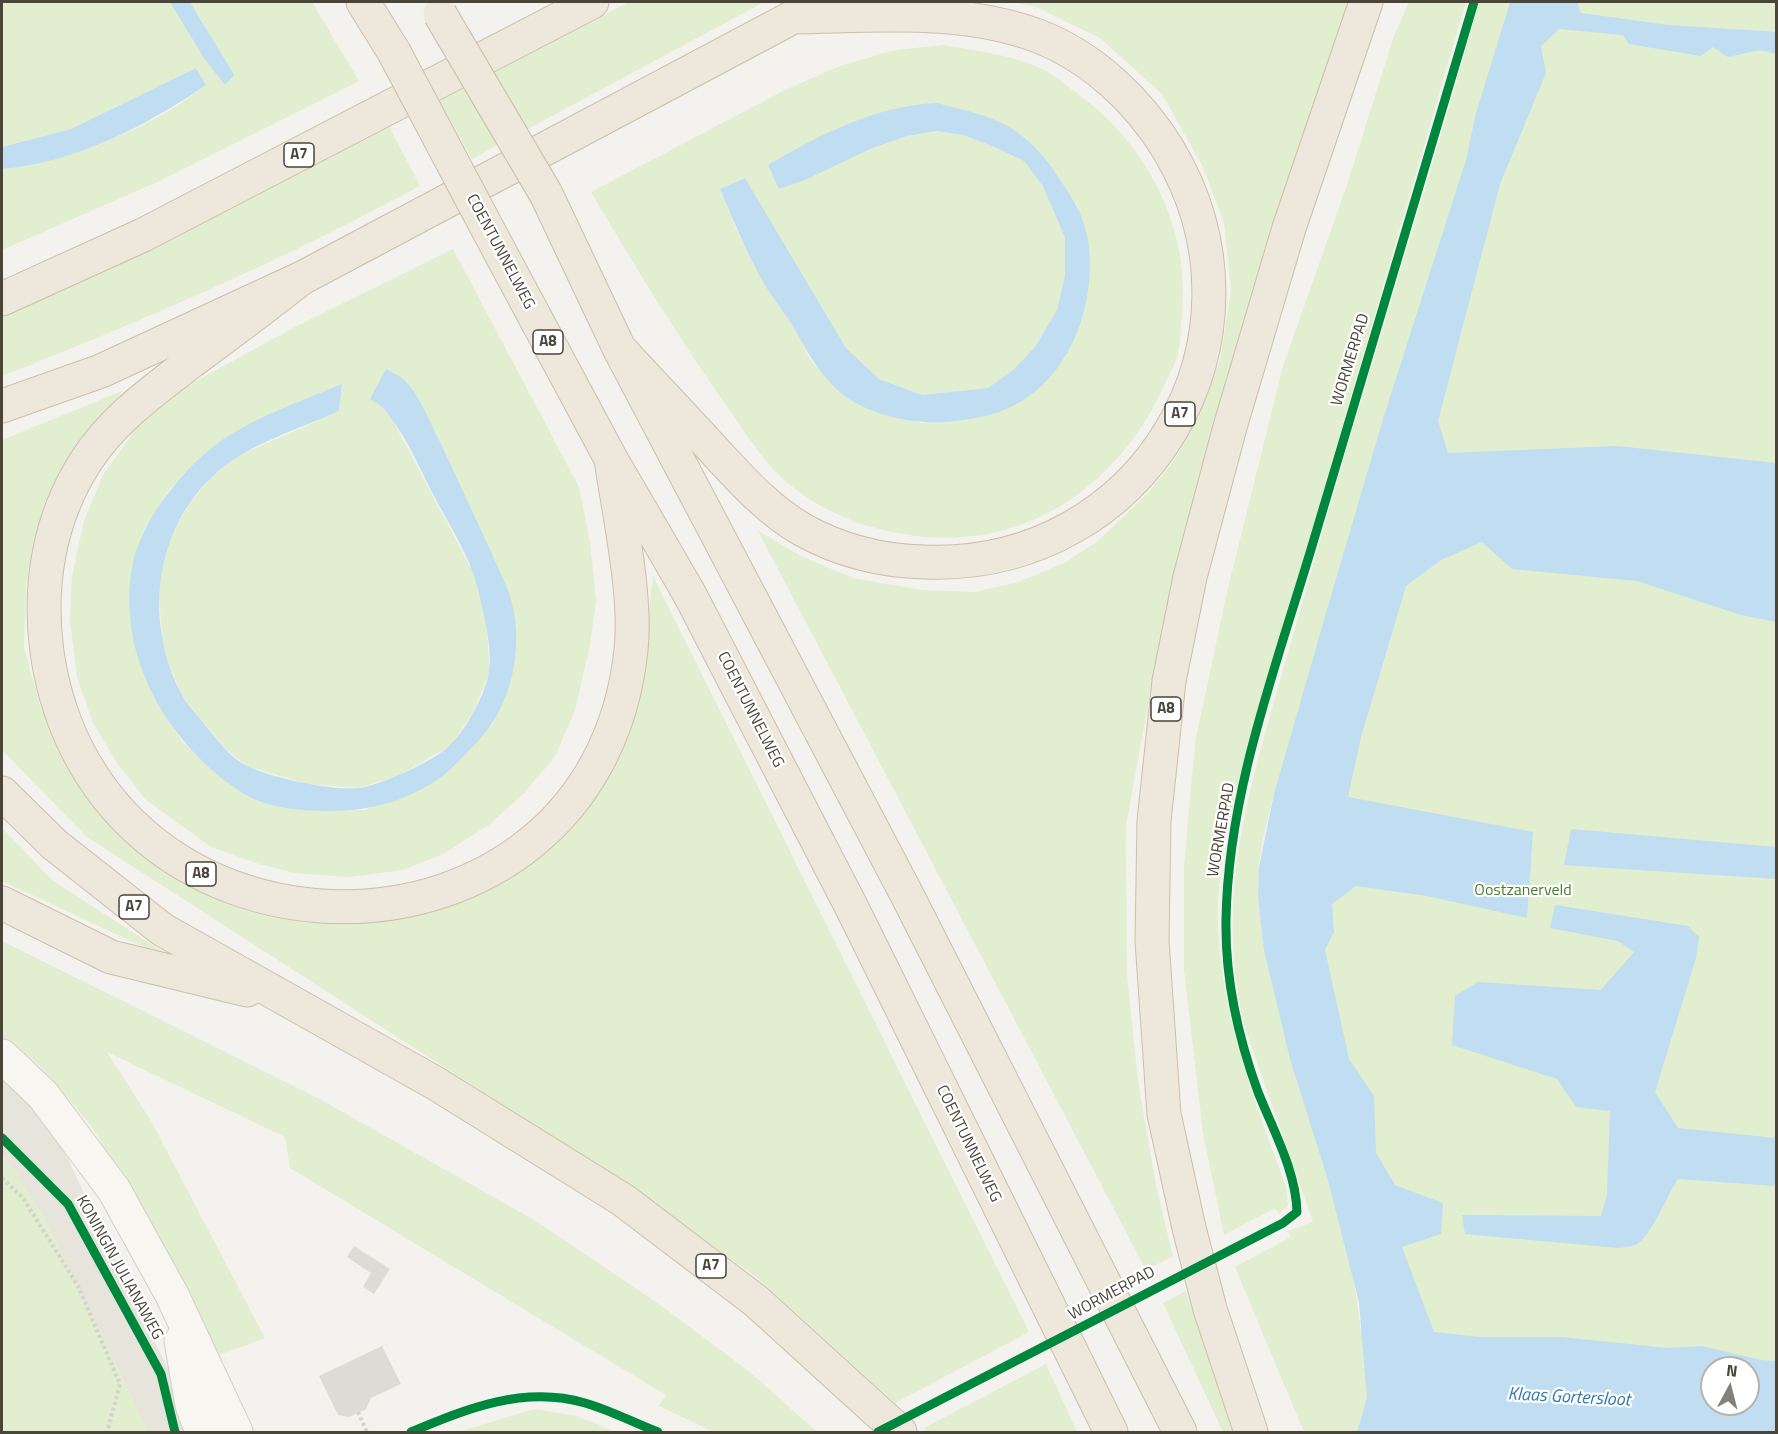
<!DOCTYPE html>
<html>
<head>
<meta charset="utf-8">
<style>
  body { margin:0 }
  #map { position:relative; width:1778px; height:1434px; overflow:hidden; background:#f4f2ee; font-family:"Titillium Web",sans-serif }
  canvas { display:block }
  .frame { position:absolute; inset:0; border:3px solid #4b4439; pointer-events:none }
  .north { position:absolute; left:1700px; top:1356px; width:60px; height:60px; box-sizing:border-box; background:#fff; border:2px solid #b7b4b0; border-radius:50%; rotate:7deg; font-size:16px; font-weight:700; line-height:24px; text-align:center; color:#4b4439 }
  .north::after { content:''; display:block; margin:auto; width:21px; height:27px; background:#868178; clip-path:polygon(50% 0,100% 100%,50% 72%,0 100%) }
</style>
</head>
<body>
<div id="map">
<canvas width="1778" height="1434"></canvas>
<div class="frame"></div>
<div class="north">N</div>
</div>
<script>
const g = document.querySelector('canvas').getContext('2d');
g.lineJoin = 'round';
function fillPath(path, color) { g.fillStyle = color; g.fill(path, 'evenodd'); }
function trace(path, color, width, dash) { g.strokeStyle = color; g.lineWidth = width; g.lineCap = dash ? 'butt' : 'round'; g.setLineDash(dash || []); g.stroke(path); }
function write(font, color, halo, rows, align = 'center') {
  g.font = font + ' "Titillium Web",sans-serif'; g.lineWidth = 4.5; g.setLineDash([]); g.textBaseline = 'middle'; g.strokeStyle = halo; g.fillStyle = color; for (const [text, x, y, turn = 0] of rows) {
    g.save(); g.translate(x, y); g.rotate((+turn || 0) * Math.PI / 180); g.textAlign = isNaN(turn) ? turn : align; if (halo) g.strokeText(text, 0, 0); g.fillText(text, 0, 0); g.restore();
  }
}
fillPath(new Path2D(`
  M2 1021 198 1432H2Z`), '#e7e4dc');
fillPath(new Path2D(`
  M2 2H170L206 27 190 2H312L359 81 155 183 2 250V169C69 163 153 127 206 85L196 68 71 129 2 147Z
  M629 2H764L472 159 439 101Z
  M1011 2H1353L1153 677 1126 826 1127 975 1138 1081 1156 1186 1173 1256 1146 1270 758 531 801 556 853 578 921 590 975 592 1019 582 1066 562 1098 541 1151 490 1177 456 1220 361 1231 290 1224 223 1203 167 1162 94 1100 38 1036 7Z
  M1409 2H1466L1237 787C1228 826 1219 868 1218 908 1217 1007 1252 1095 1286 1186L1288 1206 1279 1214 1275 1208 1224 1235 1203 1133 1184 970V866L1195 743 1227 592 1283 366 1347 185 1394 36Z
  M1479 2H1510L1475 118 1511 2H1776V1432H1304L1235 1267 1291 1237 1288 1231 1313 1222 1245 1028C1217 907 1242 814 1275 698 1291 643 1306 589 1322 534 1373 356 1430 180 1479 2ZM1274 794 1363 1302 1361 1334C1352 1218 1301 1109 1275 996 1265 954 1257 913 1259 870 1260 845 1268 819 1274 794ZM1712 1368H1748V1404H1712Z
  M944 45C977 51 1014 55 1044 70 1053 74 1062 82 1070 88 1148 142 1194 231 1181 325 1180 336 1180 347 1177 357 1174 367 1168 377 1164 386 1120 482 1033 546 925 537 876 532 827 516 789 484 763 463 745 431 725 404 677 335 634 265 591 192L785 90 840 66 895 50ZM969 112 1078 208 1065 358 923 423 876 412 846 396 812 362 792 325 766 287 736 229 720 189 745 178 846 348 879 379 922 395 988 388 1013 370 1035 347 1057 310 1065 276V238L1055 214 1042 185 1024 161 992 146 963 135 937 131 907 136 870 149 780 189 768 166Z
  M389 126 420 186C285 259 145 320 2 376V312Z
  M453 249 579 487 590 542 596 601 590 645 575 710 554 758 523 794 490 824 445 853 403 870 349 877 295 873 259 864 211 847 145 799 117 763 93 723 77 677 70 621 72 576 84 521 103 475 140 423 183 388 295 327ZM402 378 421 403 508 592 492 725 366 810 321 811 280 807 239 791 182 742 150 690 132 566 143 532 170 489 215 446 281 410 342 385 339 411 236 457 213 475 191 502 171 535 160 569 159 596 163 648 182 696 223 746 246 766 307 784 358 788 398 776 451 745 473 712 490 672 486 619 473 572 392 419 379 404Z
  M122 391 44 504 26 584 24 647 40 705 70 762 143 850 196 887 246 907 479 886 617 751 633 709 645 643 653 576 1029 1332 895 1403 755 1276 602 1169 87 837 2 750V440Z
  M2 828 52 880 185 966 2 881Z
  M2 941 316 1097 536 1221 663 1307 750 1372 817 1432H714L659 1406 666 1395 290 1168 285 1137 107 1052 151 1121 265 1338 211 1358 128 1188 92 1127 43 1069 2 1033Z
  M2 1154 14 1168 48 1223 149 1432H2Z
  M1186 1291 1233 1432H1223L1163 1303Z
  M1046 1364 1077 1432H929L924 1428Z
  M534 1409 577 1416 615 1432H458Z`), '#e1eecf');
fillPath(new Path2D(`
  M170 2H190L234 75 225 85 204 58Z
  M1510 2H1577L1581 13 1669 25 1776 32V54L1760 50 1728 57 1713 47 1701 56 1629 44 1623 35 1559 29 1541 46 1546 73 1500 184 1438 421 1448 453 1617 446 1776 463V622L1741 615 1637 581 1512 569 1482 542 1441 560 1406 586 1361 737 1348 797 1533 832 1527 918 1427 896 1356 886 1332 904 1334 932 1325 950 1349 1059 1374 1096 1376 1153 1395 1185 1443 1203 1441 1234 1402 1247 1434 1332 1480 1337H1561L1668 1348 1702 1346 1761 1360 1776 1361V1432H1357L1367 1398 1359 1302 1328 1180 1290 1059 1264 950 1258 896 1259 867 1274 794 1326 613 1384 416 1466 160 1476 113ZM1712 1368H1748V1404H1712Z
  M196 68 206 85C146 126 75 163 2 169V147L71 129Z
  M937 103C961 110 992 115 1014 130 1035 144 1049 162 1062 183 1074 200 1085 219 1088 240 1098 307 1067 388 999 412 982 418 963 420 946 422 913 424 874 416 846 397 821 378 807 351 792 325 784 312 774 300 766 287 748 256 734 222 720 189L745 178 846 348 879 379 922 395 988 388 1013 370 1035 347 1057 310 1065 276V238L1055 214 1042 185 1024 161 992 146 963 135 937 131 907 136 870 149 805 180 779 189 768 165C821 134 875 106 937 103Z
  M386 369C391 372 398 375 402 378 420 394 429 421 440 442 462 489 484 536 505 583 527 633 516 700 479 740 468 751 456 765 444 775 410 800 374 810 334 811 302 811 265 809 238 790 166 741 117 656 132 567 140 523 179 474 214 446 251 418 300 402 342 384L339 411C299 429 247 444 214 475 153 532 144 622 182 695 187 705 198 715 205 725 217 739 230 758 247 766 271 778 333 791 359 788 381 785 437 760 451 744 466 729 486 693 489 672 493 649 483 609 477 586 469 555 450 526 435 498 421 472 409 441 390 417 385 409 379 404 370 399Z
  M1571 829 1776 847V879L1564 865Z
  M1555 905 1688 926 1699 937 1696 958 1655 1092 1678 1128 1776 1138V1186L1678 1179C1666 1197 1653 1233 1637 1244 1632 1247 1624 1247 1618 1248L1465 1234 1462 1215 1601 1216 1607 1195 1610 1111 1576 1107 1557 1079 1452 1045 1455 996 1478 982 1601 990 1634 952 1618 941 1550 928Z`), '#c0ddf1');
fillPath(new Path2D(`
  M354 1246 390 1269 374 1294 363 1287 371 1273 347 1257Z
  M382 1346 401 1384 371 1398 366 1409 349 1417 338 1415 319 1376Z`), '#dedbd6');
const secondary = new Path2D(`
  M2 1056 43 1095 114 1190 172 1295 236 1432
  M181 1341 192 1405 202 1432`);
const highway = new Path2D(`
  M363 2 394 52
  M546 194 619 348 906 893 1180 1432
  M485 224 611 459 689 593 852 908 1111 1432
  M302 278C266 306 229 334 192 361 153 391 113 419 86 461 49 518 38 586 47 652 96 992 595 992 631 650 637 595 619 515 611 459
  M2 299 143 235 592 2
  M619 348C649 381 680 413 710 446 739 477 766 509 803 530 841 551 882 561 924 562 1144 571 1282 338 1168 149 1138 100 1092 57 1038 36 961 7 875 16 794 17
  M2 406 101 371 302 278 812 7
  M2 793 55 845 163 930 435 1083 623 1200 756 1301 900 1432
  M2 903 111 957 247 990
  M1251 1432 1210 1309 1189 1228 1164 1114 1152 941 1154 821 1169 681 1190 577 1230 427 1289 228 1366 2`);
trace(secondary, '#d3cfc5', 35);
trace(highway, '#ccbfa9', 35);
trace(new Path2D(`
  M2 1178 23 1198 78 1286 120 1384 107 1432
  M358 1412 367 1432`), '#d3d2cc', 4, [3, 3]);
trace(secondary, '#f7f6f1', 33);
trace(highway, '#ede8db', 33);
const highwayBridge = new Path2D(`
  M440 14 546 194
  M394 52 485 224`);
trace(highwayBridge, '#ccbfa9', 35, []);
trace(highwayBridge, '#ede8db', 33);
trace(new Path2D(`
  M2 1138 68 1204 161 1374 175 1432
  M411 1432C466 1409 524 1385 585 1403 610 1410 634 1423 658 1432
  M878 1432 1283 1223 1297 1212C1296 1171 1273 1130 1258 1092 1238 1037 1225 978 1226 920 1228 792 1276 667 1312 546 1366 364 1420 183 1474 2`), '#00873e', 9);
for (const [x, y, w] of [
  [299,155,30],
  [548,342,30],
  [1180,414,30],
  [1166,709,30],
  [201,874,30],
  [134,907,30],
  [711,1266,30]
]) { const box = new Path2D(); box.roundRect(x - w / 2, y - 12, w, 24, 4.5); g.fillStyle = '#fff'; g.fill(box); trace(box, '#4b4439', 1.5); }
write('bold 15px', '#4b4439', null, [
  ["A7",299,155],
  ["A8",548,342],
  ["A7",1180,414],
  ["A8",1166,709],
  ["A8",201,874],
  ["A7",134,907],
  ["A7",711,1266]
]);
write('16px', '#4b4439', '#fff', [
  ["COENTUNNELWEG",500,252,62],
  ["WORMERPAD",1351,360,-73],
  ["COENTUNNELWEG",750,710,63],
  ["WORMERPAD",1222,830,-80],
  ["COENTUNNELWEG",968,1144,64],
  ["KONINGIN JULIANAWEG",119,1268,61],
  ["WORMERPAD",1112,1294,-28]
]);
write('16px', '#4a7f2a', '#fff', [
  ["Oostzanerveld",1523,891]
]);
write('italic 18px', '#2e7ab2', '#fff', [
  ["Klaas Gortersloot",1569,1398,3]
]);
</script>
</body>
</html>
